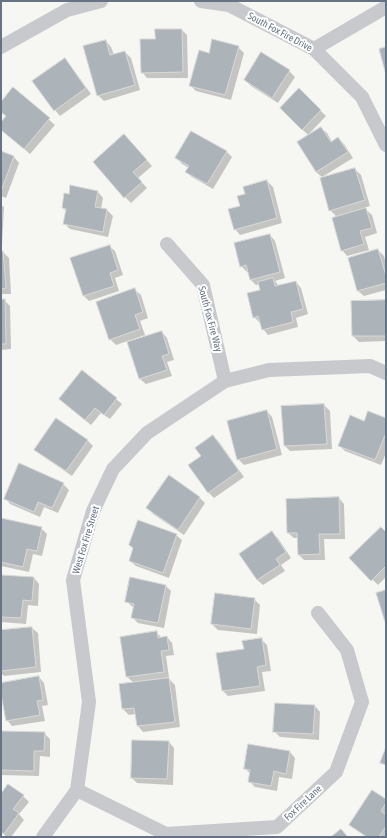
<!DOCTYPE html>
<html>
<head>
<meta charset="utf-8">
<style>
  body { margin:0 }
  #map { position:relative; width:387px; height:838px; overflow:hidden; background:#f6f7f3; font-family:"Asap Condensed",sans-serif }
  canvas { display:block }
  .frame { position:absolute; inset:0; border:2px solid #657384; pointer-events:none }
</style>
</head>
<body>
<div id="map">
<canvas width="387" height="838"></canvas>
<div class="frame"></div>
</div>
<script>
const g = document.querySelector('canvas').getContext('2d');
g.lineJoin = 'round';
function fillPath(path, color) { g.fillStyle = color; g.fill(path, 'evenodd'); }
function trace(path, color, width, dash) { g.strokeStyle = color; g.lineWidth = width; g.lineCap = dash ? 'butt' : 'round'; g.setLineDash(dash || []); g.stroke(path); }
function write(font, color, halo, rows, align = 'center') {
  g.font = font + ' "Asap Condensed",sans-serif'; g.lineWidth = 4; g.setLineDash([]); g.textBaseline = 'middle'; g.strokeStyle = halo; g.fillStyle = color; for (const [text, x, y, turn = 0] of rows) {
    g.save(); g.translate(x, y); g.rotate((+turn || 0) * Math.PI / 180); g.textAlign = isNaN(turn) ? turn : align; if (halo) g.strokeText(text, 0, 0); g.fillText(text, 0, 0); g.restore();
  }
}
fillPath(new Path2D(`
  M182 30 187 35 188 78H147L142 72 156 40Z
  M106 41 111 47 114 55 125 52 131 58 140 90 104 101 98 95Z
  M238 47 244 53 231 100 196 91 190 85 209 54Z
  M262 54 289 71 295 77 278 103 251 86 245 80Z
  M65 59 70 65 91 94 60 116 55 110Z
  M13 89 55 125 30 154 1 129V123L7 117 1 112V104Z
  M299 90 326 116 308 135 281 108Z
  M321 128 327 133 332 142 338 138 344 144 353 158 322 177 316 172 298 142Z
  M130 141 152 166 138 178 147 188 131 203 125 197Z
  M226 151 232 157 213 189 192 177 186 172 189 168 182 164 177 158Z
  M1 152 14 157 19 163 6 198 1 196Z
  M355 169 361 175 370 206 364 208 372 215 377 233 365 237 369 250 347 256 342 250 337 217 330 210Z
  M267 181 273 187 282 223 240 235 235 229 246 194Z
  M98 192 103 198 101 209 107 210 113 216 108 237 70 229 64 223 66 211 63 208Z
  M1 205 4 207 2 245H1Z
  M270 235 275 241 285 278 275 281 279 286 296 282 301 288 308 314 296 318 298 327 268 335 263 329 261 323H260L254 317 262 290 260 284 256 285 251 280 249 272H247L241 266Z
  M109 246 115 251 123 275 115 278 119 291 89 301 84 296Z
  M378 250 384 256 386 264V290L364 296 358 291Z
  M1 252H3L9 258 11 294H1Z
  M135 290 141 295 148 318 140 321 145 335 116 345 110 339Z
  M4 300 10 306 11 349 1 350V301Z
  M386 301V341L359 342 353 336Z
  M162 332 167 338 174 360 167 362 172 376 146 384 140 379Z
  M116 399 122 404 110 419 101 413 91 425 66 405Z
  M324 405 330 411 332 449 290 451 285 446Z
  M267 411 272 417 282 455 244 465 238 459Z
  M386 419V453L381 465 345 451 339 445 365 422Z
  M213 436 219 442 244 477 214 498 208 492 203 456Z
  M87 440 93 446 72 476 41 455 35 450Z
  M63 484 69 490 58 513 44 507 40 517 10 504 5 498Z
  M200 498 205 503 184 535 153 514 148 508Z
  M339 498 344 504 345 539H324L325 560H304L299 555 298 538H294L288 533Z
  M1 519 41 528 47 534 42 556 33 554 29 572 1 566Z
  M272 533 278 538 291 558 281 565 285 571 263 585 257 580Z
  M386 533V577L378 585 351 558Z
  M176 535 182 540 169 578 136 566 130 561Z
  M1 576 34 578 39 584 38 606 28 605 26 624 1 622Z
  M166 586 171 591 164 628 138 623 132 617 134 608 127 602Z
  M254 599 260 605 257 634 218 630 212 624Z
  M32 628 38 633 41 672 4 676 1 673V631Z
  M156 632 162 638 167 637 172 643 174 655 166 656 169 677H167L175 685 180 727 143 732 138 726 136 714 129 715 123 709 120 685 134 683 127 677Z
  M262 640 267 645 271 671 262 672 265 691 228 696 223 691 245 650Z
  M39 677 44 683 48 705 42 706 45 721 12 726 7 720 1 684Z
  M315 706 320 712 319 740 280 737 274 731Z
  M1 732 44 733 50 739V757L40 756 39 776 1 775Z
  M169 742 174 748 173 785 137 783 132 778Z
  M290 752 295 758 292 779 279 777 277 791 255 787 249 781 250 774 245 768Z
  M1 796H23L29 802 19 814 24 820 11 837H7L1 832Z
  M386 800V837H366L350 825Z`), '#0003');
const building = new Path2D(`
  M155 29H182L183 72 141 73 140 39H155Z
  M212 39 239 46 225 95 189 86 199 50 209 53Z
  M106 40 110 55 125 51 135 85 97 96 83 46Z
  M386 47V75L379 49Z
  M261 52 290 70 272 98 244 80Z
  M65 58 86 88 54 111 32 81Z
  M13 87 50 118 24 149 1 130V122L6 116 1 112V102Z
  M299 88 321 110 302 130 280 108Z
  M321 127 331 142 338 137 348 152 316 172 297 142Z
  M191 131 227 151 207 184 185 172 189 166 175 158Z
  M124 134 147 160 133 172 142 182 124 198 93 162Z
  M1 151 14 156 1 191Z
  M355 168 365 200 329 211 320 178Z
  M267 180 277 218 234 230 228 209 240 206 237 196 245 194 243 187Z
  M70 185 98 191 95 207 107 209 103 232 63 224 66 209 62 208 64 193 69 194Z
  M366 208 372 228 360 231 364 244 341 251 332 218Z
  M270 234 280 272 250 280 246 265 240 267 234 243Z
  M110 245 118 270 110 273 114 286 83 296 70 258Z
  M378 249 386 276V283L357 291 348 258Z
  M1 251H3L6 288 1 289Z
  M273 278 275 286 296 281 303 309 291 312 293 322 262 330 258 316 253 318 247 293 260 290 258 282Z
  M135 288 143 312 135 315 140 329 109 340 96 302Z
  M5 299 6 344H1V300Z
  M386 300V336H352L351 301Z
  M162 331 169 354 162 356 167 370 139 379 127 342Z
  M82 370 117 398 104 415 95 408 85 420 59 399Z
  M324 404 327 444 284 446 281 406Z
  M267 410 277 449 237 460 227 421Z
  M368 411 386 418V433L375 460 338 446 350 415 364 421Z
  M56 418 88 440 66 471 34 450Z
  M213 435 239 471 208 493 188 465 201 456 195 448Z
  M19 463 64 483 52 508 38 502 34 512 4 499Z
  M169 475 200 497 178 530 146 508Z
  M339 497 340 534H319L320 554 298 555 297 533H287L286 499Z
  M1 518 42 527 37 551 27 549 23 567 1 562Z
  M138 520 177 534 163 573 129 561 133 548 129 545Z
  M381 527 386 532V566L371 581 349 558Z
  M272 531 286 552 276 559 280 565 257 580 239 554Z
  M1 575 34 577 32 601 23 600 21 618 1 617Z
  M130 577 166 585 158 623 131 618 134 604 125 602Z
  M386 590V625L376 593Z
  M215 593 255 598 251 629 211 624Z
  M32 627 36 667 1 671V630Z
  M157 631 158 638 167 636 169 650 161 651 164 672 126 677 120 637Z
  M262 638 266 665 257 667 260 686 222 691 216 653 244 649 242 641Z
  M39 676 43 700 37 701 40 715 6 721 1 694V683Z
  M169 678 175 722 137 726 134 708 122 709 119 684Z
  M275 703 315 705 313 734 273 732Z
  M1 731 45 732 44 751H34V771L1 770Z
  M132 740 169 741 167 779 131 778Z
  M248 744 290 751 286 774 274 771 271 786 248 782 250 770 244 769Z
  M386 747V765L380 763Z
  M8 784 24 795 13 809 19 813 4 834 1 832V794Z
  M372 790 386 799V803L381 811 386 815V826L379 837H367L349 825Z
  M341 829 348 837H331Z`);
fillPath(building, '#acb3b9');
trace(building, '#d8d8d6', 1);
trace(new Path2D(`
  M201 1 229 5 314 49 362 97 386 145
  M1 47 67 10 101 1
  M314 49 386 7
  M167 244 203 285 225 381
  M77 790 166 834 277 827 336 772 362 702 347 650 318 613
  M43 837 77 790 89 702 73 580 93 511 113 469 147 433 225 381 269 370 370 366 386 373`), '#c7c9cd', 14);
write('10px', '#657384', '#fff', [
  ["South Fox Fire Drive",280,32,28],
  ["South Fox Fire Way",210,319,75],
  ["West Fox Fire Street",86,540,-73],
  ["Fox Fire Lane",303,803,-43]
]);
</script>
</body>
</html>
